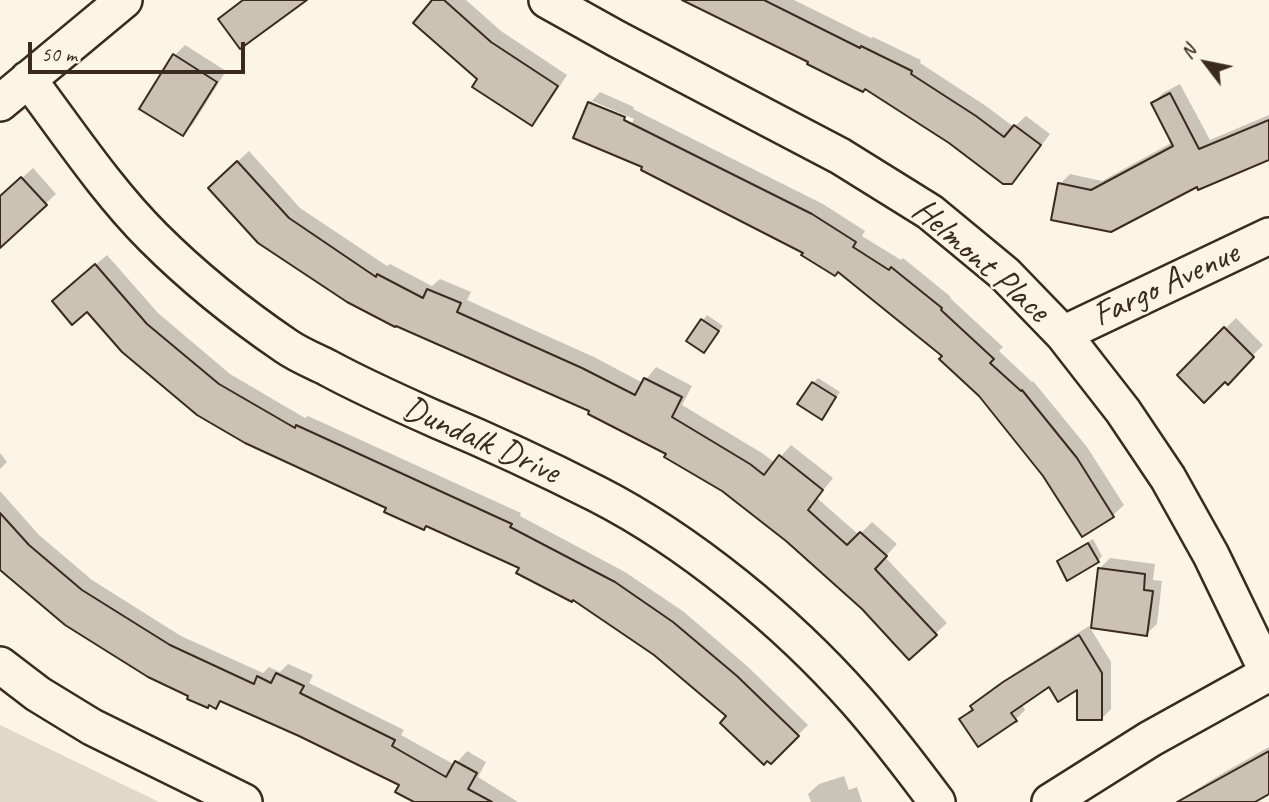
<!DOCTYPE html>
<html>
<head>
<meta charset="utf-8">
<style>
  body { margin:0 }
  #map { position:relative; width:1269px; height:802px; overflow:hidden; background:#fcf5e5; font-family:Caveat,sans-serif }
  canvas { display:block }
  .north { position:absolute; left:1171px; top:28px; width:70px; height:70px; -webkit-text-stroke:5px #fcf5e5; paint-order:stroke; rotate:302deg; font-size:19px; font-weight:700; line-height:28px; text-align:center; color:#3b2a1e }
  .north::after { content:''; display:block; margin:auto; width:24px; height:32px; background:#3b2a1e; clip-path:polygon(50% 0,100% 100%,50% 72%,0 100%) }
  .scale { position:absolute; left:28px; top:42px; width:217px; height:32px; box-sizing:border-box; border:4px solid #3b2a1e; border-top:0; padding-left:9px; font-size:21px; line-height:24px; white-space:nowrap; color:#3b2a1e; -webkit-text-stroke:5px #fcf5e5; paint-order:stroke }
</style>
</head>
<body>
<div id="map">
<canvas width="1269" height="802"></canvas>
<div class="north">N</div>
<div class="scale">50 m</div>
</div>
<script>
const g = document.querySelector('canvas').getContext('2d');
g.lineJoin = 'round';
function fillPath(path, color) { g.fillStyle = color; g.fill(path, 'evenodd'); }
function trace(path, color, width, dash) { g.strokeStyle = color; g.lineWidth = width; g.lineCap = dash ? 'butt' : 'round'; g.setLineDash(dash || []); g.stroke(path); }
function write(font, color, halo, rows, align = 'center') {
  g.font = font + ' Caveat,sans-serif'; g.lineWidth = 5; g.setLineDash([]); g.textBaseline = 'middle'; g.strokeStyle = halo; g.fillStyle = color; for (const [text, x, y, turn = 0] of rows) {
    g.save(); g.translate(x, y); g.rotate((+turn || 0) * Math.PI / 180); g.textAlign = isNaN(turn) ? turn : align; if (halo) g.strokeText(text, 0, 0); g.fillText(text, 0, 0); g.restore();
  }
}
fillPath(new Path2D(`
  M0 725 159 802H0Z`), '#e0d8c8');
fillPath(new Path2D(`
  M434 0H466L501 31 567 75 542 113 532 124 479 79Z
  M688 0H794L871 38 873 37 921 60 920 63 986 106 1014 127 1026 116 1050 134 1022 171 1011 182 865 88Z
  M185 45 226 71 193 124 183 134 175 55Z
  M1180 84 1210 140 1269 115V158L1198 184 1111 231 1060 184 1070 174 1102 181 1173 142 1153 103 1163 93Z
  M600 92 634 107 633 109 823 204 865 231 862 236 901 260 903 258 951 297 950 298 1003 347 999 351 1032 382 1033 381 1087 447 1124 505 1113 515 1083 535 1045 475 980 394 945 355 839 270 644 166 575 137 590 103ZM592 101 634 119 632 123 592 105Z
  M249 151 300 208 387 266 390 264 432 286 440 279 471 292 467 300 594 357 643 383 656 367 692 386 682 405 762 453 775 463 791 445 833 478 817 498 859 535 872 522 897 544 885 557 947 623 935 634 863 608 787 540 723 490 668 453 592 410 396 324 221 177Z
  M33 168 56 194 0 245V198Z
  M107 255 158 313 230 374 305 418 308 416 521 513 520 516 625 572 684 612 747 666 808 725 771 762 729 716 655 653 574 598 521 567 388 507 87 309 65 291Z
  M707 315 723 326 704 351 688 340Z
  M1236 318 1263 345 1227 382 1225 380 1179 375Z
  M818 378 840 392 826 413 813 383Z
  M0 453 7 462 0 469Z
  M0 491 39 535 92 580 181 636 263 673 269 667 280 672 288 664 313 675 309 683 404 730 401 735 455 765 467 751 486 762 478 777 518 802H417L401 784 223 700 216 706 190 695 0 567Z
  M1093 539 1102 556 1098 561H1059L1064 556Z
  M1110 558 1155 564 1153 580 1162 581 1157 624 1146 634 1100 568Z
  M1089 626 1111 662V709L1101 719 1079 687 1049 684 1021 703 1025 710 1014 721 961 719 983 696 1015 673Z
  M1269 747V792L1243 802H1176L1223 773Z
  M844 776 849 790 857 787 862 802H811L808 794 819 784Z`), '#0003');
const building = new Path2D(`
  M243 0H307L240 49 218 19Z
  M432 0H444L491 42 558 86 532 126 472 87 477 79 413 23Z
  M682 0H764L860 48 861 46 912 71 911 74 976 116 1004 137 1014 125 1041 145 1012 184H1003L949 143 865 89 863 92 807 64 808 62Z
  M173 54 217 82 183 136 139 109Z
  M1170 93 1199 149 1269 120V160L1198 190 1197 187 1111 232 1051 220 1058 183 1091 190 1173 146 1151 103Z
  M588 102 625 117 624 120 812 214 856 242 853 247 889 270 891 267 942 308 941 310 994 359 990 363 1021 391 1022 390 1077 458 1114 517 1082 537 1043 476 979 396 939 359 942 356 838 272 835 276 801 255 803 253 641 170 642 167 573 138Z
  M237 161 289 218 376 277 377 274 423 298 427 289 461 303 457 312 582 368 635 395 644 378 682 397 672 417 750 464 764 475 779 455 823 490 808 510 847 545 860 532 887 556 875 569 937 635 909 660 862 609 786 541 722 491 664 457 666 454 588 414 589 411 396 326 395 327 347 302 258 243 208 188Z
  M21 177 47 205 0 248V196Z
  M95 264 147 324 219 384 295 428 296 425 512 524 510 527 615 582 673 622 737 676 799 736 771 764 767 761 764 765 720 723 726 716 654 655 573 600 572 602 516 573 519 568 426 526 424 530 384 512 386 508 245 443 197 415 122 352 87 312 72 325 52 301Z
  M701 319 719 331 704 353 686 341Z
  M1224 327 1254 357 1228 385 1225 382 1204 403 1177 375Z
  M812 382 836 397 822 420 797 404Z
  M0 513 29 545 82 590 170 645 254 684 257 676 271 683 276 673 304 686 300 693 395 740 392 746 446 777 455 761 477 773 468 789 492 802H414L395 792 399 785 299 736 220 701 216 709 209 705 208 708 187 699 188 696 148 677 65 625 0 570Z
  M1088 543 1099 562 1067 581 1057 561Z
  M1098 568 1145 574 1144 590 1153 591 1147 636 1091 628Z
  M1079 635 1102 673V720H1077V690L1058 702 1049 687 1011 713 1017 721 1015 722 978 747 959 719 973 710 970 706 1003 682Z
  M1269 751V794L1255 802H1177Z`);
fillPath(building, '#ccc2b3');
trace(building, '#3b2a1e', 2);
const minor = new Path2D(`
  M547 0 617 39 840 156 930 212 1005 274 1063 334 1123 411 1168 478 1211 555 1268 673
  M28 79C68 132 106 190 153 237 193 277 239 314 286 346 299 355 314 361 328 368 363 387 399 403 435 419 490 442 544 467 597 494 689 541 787 622 856 700 885 733 911 767 937 802
  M0 103 124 0
  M1063 334 1269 236
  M0 665 38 694 92 727 244 802
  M1050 802 1150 739 1269 673`);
trace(minor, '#3b2a1e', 40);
trace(minor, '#fcf5e5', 35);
write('35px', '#3b2a1e', '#fcf5e5', [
  ["Helmont Place",980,261,41],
  ["Fargo Avenue",1166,285,-25],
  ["Dundalk Drive",481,441,24]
]);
</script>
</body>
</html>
